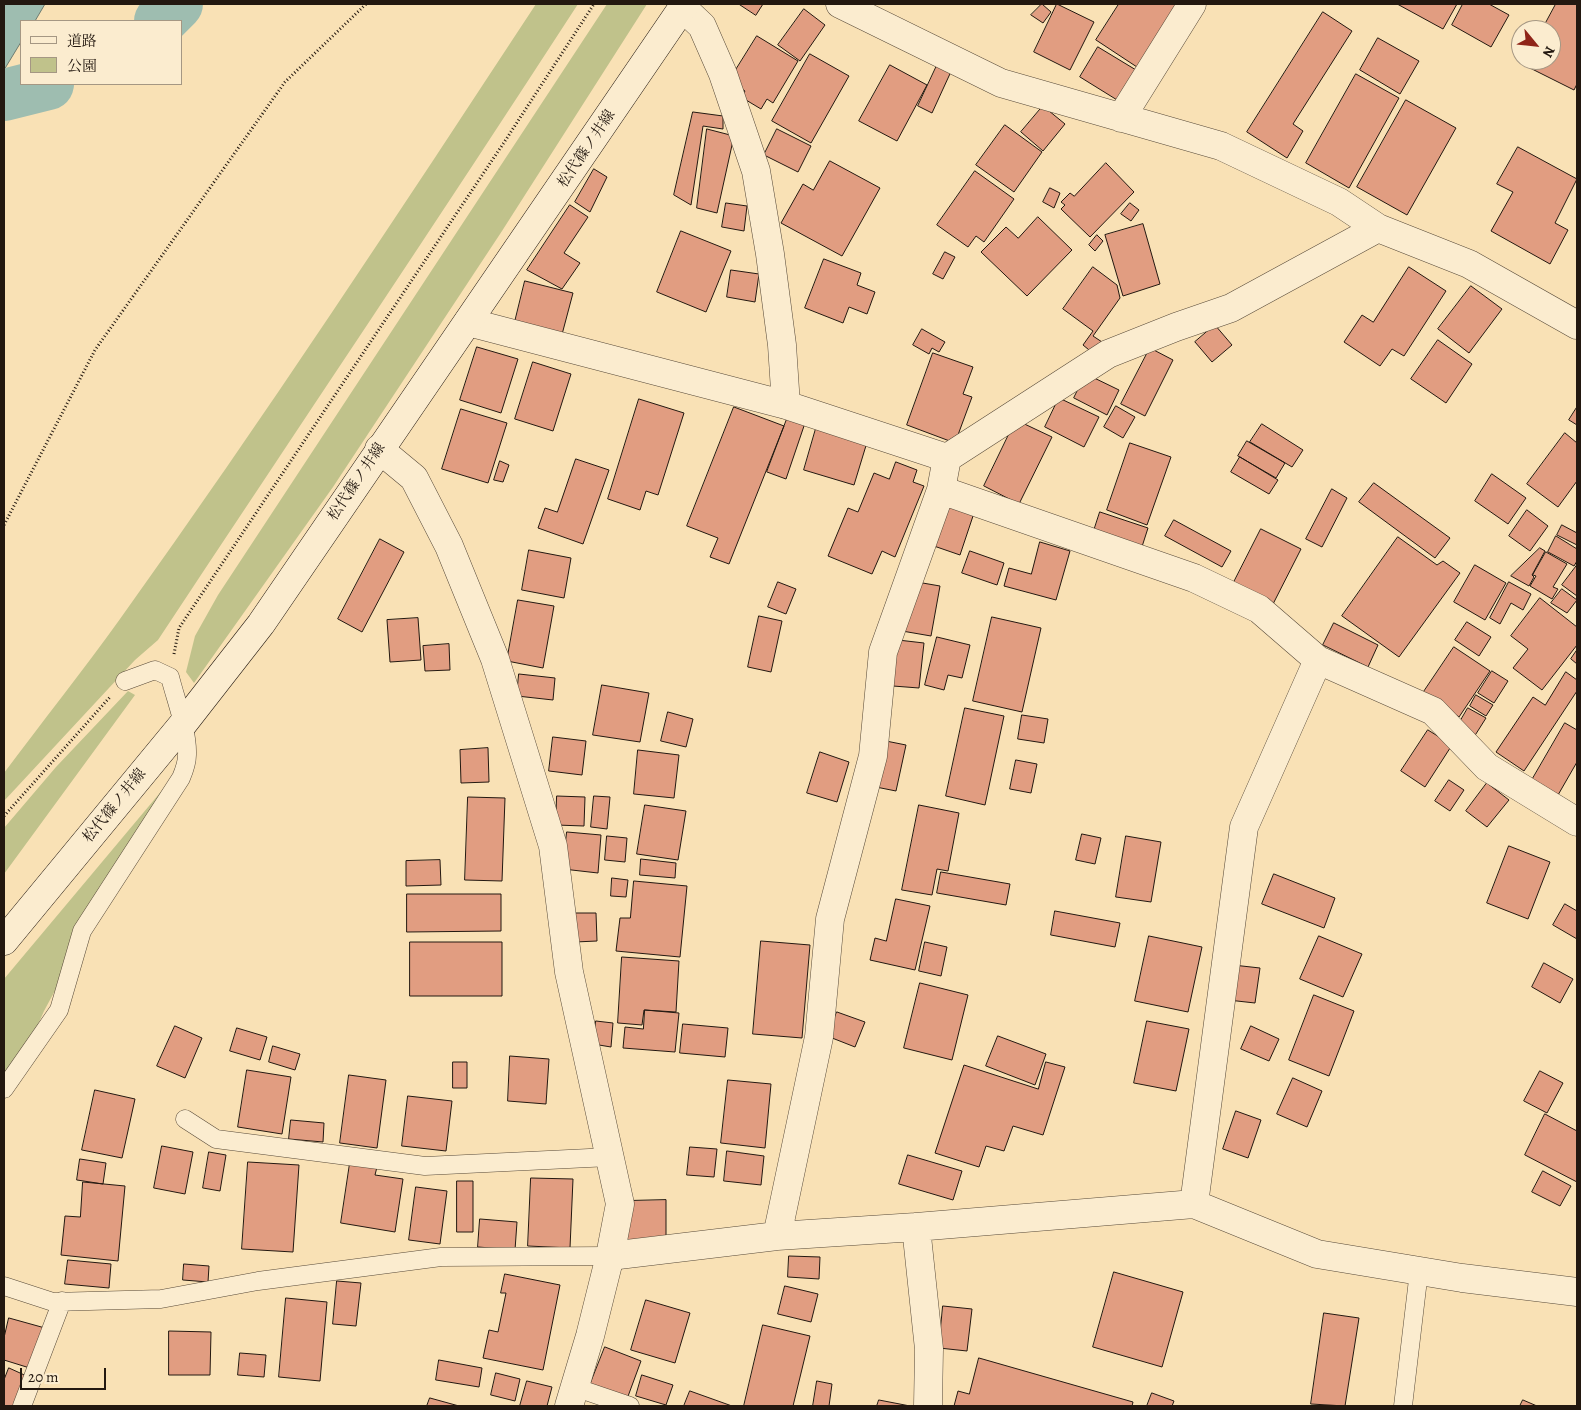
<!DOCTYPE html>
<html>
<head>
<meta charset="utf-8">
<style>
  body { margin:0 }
  #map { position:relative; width:1581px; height:1410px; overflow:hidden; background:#f9e1b5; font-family:Alegreya,"Noto Serif JP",serif }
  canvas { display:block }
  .frame { position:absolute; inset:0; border:5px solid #231810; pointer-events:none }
  .legend { position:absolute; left:20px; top:20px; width:162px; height:65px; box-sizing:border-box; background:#fbeccf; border:1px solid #a59783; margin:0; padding:6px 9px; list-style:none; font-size:15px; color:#231810 }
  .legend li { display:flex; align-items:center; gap:10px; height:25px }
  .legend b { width:25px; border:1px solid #a59783 }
  .north { position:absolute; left:1511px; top:20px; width:50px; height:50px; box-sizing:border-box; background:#fbeccf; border:1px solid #a59783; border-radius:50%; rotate:118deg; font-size:14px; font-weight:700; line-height:20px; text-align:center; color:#231810 }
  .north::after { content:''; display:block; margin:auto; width:18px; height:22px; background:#8f2418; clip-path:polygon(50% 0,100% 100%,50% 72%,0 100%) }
  .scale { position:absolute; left:20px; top:1368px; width:86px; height:22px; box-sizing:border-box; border:2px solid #231810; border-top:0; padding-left:6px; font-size:15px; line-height:18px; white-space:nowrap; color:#231810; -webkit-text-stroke:4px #fbeccf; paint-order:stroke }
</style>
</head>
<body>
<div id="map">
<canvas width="1581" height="1410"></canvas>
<div class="frame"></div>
<ul class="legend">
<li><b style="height:6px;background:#fbeccf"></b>道路</li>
<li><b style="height:14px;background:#c0c28b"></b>公園</li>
</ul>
<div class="north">N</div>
<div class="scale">20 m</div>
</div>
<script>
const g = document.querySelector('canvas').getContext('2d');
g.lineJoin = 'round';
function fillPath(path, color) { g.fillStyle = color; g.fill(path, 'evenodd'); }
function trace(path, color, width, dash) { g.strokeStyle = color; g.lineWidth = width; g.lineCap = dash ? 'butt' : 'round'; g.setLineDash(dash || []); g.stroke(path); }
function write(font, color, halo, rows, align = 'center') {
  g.font = font + ' Alegreya,"Noto Serif JP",serif'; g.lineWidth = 4; g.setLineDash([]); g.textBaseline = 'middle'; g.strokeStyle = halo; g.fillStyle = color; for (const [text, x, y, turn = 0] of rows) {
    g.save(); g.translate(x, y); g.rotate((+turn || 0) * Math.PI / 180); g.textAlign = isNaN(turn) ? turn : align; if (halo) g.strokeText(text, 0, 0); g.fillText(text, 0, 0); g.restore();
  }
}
fillPath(new Path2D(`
  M536 4H578C440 217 298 428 158 640L135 660 4 801V773C42 722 82 672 120 619 264 418 400 211 536 4Z
  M607 4H647L502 231 333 487 194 683 186 672 195 636 218 595Z
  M128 691 135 695 4 874V828L56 767Z
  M164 788 44 1011 32 1038 4 1076V979Z`), '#c0c28b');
const water = new Path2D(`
  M4 4H45L35 21H21V42L4 70Z`);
fillPath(water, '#9ebdb0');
trace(water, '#6d7b70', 1);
trace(new Path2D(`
  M160 21 177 4
  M4 95 48 84`), '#9ebdb0', 52);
const building = new Path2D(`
  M739 4H763L756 15Z
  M1042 4 1051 12 1043 23 1031 15Z
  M1057 4 1094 22 1070 70 1034 52Z
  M1119 4H1182L1140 69 1096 40Z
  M1400 4H1457L1443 29 1399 5Z
  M1463 4H1489L1509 15 1491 47 1452 25Z
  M1556 4H1577V84L1574 90 1524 65 1527 60H1551V30H1542Z
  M804 9 825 25 800 61 778 45Z
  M1323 12 1352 31 1293 124 1303 131 1287 158 1247 132Z
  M757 36 798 61 773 103 767 99 761 109 741 97 745 91 729 81Z
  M1378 38 1419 61 1400 94 1360 70Z
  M1098 47 1141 73 1122 103 1080 77Z
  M810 54 849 76 811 143 772 121Z
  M940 59 954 65 932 113 918 106Z
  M890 65 927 85 897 141 859 121Z
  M1356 74 1399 98 1349 188 1306 163Z
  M1406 100 1456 128 1407 215 1357 187Z
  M1043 106 1065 124 1043 151 1021 132Z
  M693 112 723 116V129L703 126 691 205 674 195Z
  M1005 125 1042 152 1014 192 976 165Z
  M707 129 734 136 717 213 697 208Z
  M777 129 811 146 798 172 764 155Z
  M1518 147 1577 179 1555 223 1568 230 1550 264 1491 231 1513 192 1497 184Z
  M830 161 880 188 842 256 781 223 803 184 813 190Z
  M1106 163 1134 192 1090 237 1061 209 1065 205 1061 202 1070 193 1074 196Z
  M594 169 607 177 590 212 575 202Z
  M975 171 1014 199 984 242 976 236 968 247 937 225Z
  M1050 188 1060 193 1054 208 1043 202Z
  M726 203 747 206 744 231 722 227Z
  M1130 203 1139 210 1131 221 1121 214Z
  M570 205 588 217 564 253 580 263 562 289 527 270Z
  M1038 217 1072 250 1027 296 981 252 1006 227 1018 238Z
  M1143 224 1160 284 1123 296 1105 235Z
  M681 231 731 251 706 312 657 292Z
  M1097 235 1103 241 1095 251 1089 245Z
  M945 252 955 257 943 279 933 274Z
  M824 259 861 273 857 285 875 292 867 314 849 307 843 323 805 308Z
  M1093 267 1117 285 1120 298 1093 336 1102 342 1094 354 1083 345 1093 331 1063 309Z
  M1409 267 1446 291 1404 356 1392 349 1380 366 1344 342 1362 315 1373 322Z
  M731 270 759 274 755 302 727 297Z
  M525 281 573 293 560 342 513 330Z
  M1471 286 1502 309 1469 353 1438 329Z
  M1215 325 1232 345 1212 362 1195 342Z
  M922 329 945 342 939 352 932 348 929 354 913 345Z
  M1438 340 1472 364 1446 403 1411 379Z
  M477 347 518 359 501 413 460 400Z
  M1150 348 1173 360 1145 416 1121 404Z
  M933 353 973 367 963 394 972 397 955 443 907 425Z
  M533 362 571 374 553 431 515 419Z
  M1086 374 1119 390 1107 415 1074 398Z
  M1059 398 1099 417 1084 447 1045 427Z
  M639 399 684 413 658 495 646 491 640 510 608 499Z
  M1116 406 1135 417 1123 438 1104 427Z
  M734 407 784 426 729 564 710 557 718 538 687 526Z
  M1577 407V425L1569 420Z
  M461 409 507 423 488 483 442 469Z
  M787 419 805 423 786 479 767 472Z
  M1016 420 1052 437 1019 504 984 486Z
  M1262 424 1303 450 1292 467 1250 442Z
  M817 425 868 439 854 485 804 470Z
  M1565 433 1577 443V481L1558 507 1527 484Z
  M1247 441 1285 463 1276 478 1238 456Z
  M1130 443 1171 457 1147 525 1107 510Z
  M1240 457 1278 480 1269 494 1231 472Z
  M576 459 609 470 583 544 538 528 545 508 557 512Z
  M500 461 509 465 503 482 494 480Z
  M896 462 917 470 913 482 924 486 895 557 882 551 872 574 828 556 848 508 858 512 874 473 889 479Z
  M1492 474 1526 498 1508 524 1475 501Z
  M1374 483 1450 538 1435 558 1359 502Z
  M1332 489 1347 498 1322 547 1306 539Z
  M945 503 974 513 960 555 931 545Z
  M1527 510 1548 526 1530 551 1509 536Z
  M1100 512 1148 528 1139 556 1091 540Z
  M1174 520 1231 551 1222 567 1165 536Z
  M1562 525 1577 533V545L1557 535Z
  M1261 529 1301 549 1271 608 1231 588Z
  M1556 536 1577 549V561L1574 566 1548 552Z
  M1398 537 1437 565 1443 561 1460 573 1399 657 1342 616Z
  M380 539 404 552 362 632 338 619Z
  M1040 542 1070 551 1056 600 1004 586 1009 568 1031 574Z
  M1540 548 1545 551 1532 575 1534 577 1529 586 1511 576Z
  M529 550 571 558 564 598 522 590Z
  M970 551 1004 563 997 585 962 573Z
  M1546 552 1567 564 1553 587 1558 589 1552 599 1530 586 1536 576 1533 575Z
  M1475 565 1506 583 1485 620 1454 602Z
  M1577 565V596L1562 585Z
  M911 581 940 586 931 636 902 631Z
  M778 582 796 589 786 614 768 607Z
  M1509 582 1531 594 1523 610 1511 603 1500 624 1490 618Z
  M1562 589 1577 600 1567 613 1551 603Z
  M1540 598 1577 627V645L1542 690 1513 668 1528 649 1511 636Z
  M518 600 554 606 543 668 507 661Z
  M759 616 782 621 771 672 748 667Z
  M992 617 1041 628 1022 712 973 701Z
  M418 618 421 660 390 662 387 620Z
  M1467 622 1491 637 1479 656 1455 640Z
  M1334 623 1378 645 1368 667 1323 645Z
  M937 637 970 645 962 678 948 675 944 690 925 685Z
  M898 640 924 643 919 688 893 686Z
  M449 644 450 670 425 671 423 646Z
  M1454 647 1490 671 1459 717 1423 693Z
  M1577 650V664L1571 659Z
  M1492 671 1508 681 1494 703 1478 693Z
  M1566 672 1577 680V691L1524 771 1496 752 1533 697 1545 705Z
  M519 674 555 678 553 700 517 696Z
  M602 685 649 693 640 742 593 735Z
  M1476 695 1493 705 1486 716 1470 706Z
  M965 708 1004 716 985 805 946 796Z
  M1468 708 1486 718 1474 737 1461 720Z
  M668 712 693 719 686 747 661 741Z
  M1022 715 1048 719 1044 743 1018 739Z
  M1565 723 1577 730V762L1558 795 1532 780Z
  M1428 730 1452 745 1425 787 1401 771Z
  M553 737 586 741 582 775 549 771Z
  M886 741 906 745 896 791 876 787Z
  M488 748 489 782 461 783 460 750Z
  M638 750 679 755 674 798 634 794Z
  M820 752 849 762 837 802 807 793Z
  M1016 760 1037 764 1031 793 1010 789Z
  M1449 780 1464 790 1450 811 1435 801Z
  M1487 783 1509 800 1487 827 1466 811Z
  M557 796 585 797 584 826 556 825Z
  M594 796 610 797 607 829 591 827Z
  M468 797 505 798 502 881 465 880Z
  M645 805 686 811 678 860 637 854Z
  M919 805 959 813 948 871 937 869 932 895 902 890Z
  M567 832 601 835 598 873 563 869Z
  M1082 834 1101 838 1095 864 1076 860Z
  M607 836 627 838 625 862 605 860Z
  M1126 836 1161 842 1151 902 1116 897Z
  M1509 846 1550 862 1528 919 1487 903Z
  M641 859 676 863 675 878 640 875Z
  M440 860 441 885 406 886V861Z
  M941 872 1010 884 1006 905 937 893Z
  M1274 874 1335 898 1324 928 1262 904Z
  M612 878 628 880 626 897 611 896Z
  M634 881 687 886 680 957 616 951 620 918H630Z
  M407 894H501V931L407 932Z
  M896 899 930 906 915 970 870 960 875 938 886 941Z
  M1565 904 1577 911V939L1553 925Z
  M1055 911 1120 923 1115 947 1051 935Z
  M573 913H596L597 941 575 942Z
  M1149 936 1202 947 1188 1012 1135 1001Z
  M1319 936 1362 954 1343 997 1300 979Z
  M761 941 810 945 802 1038 753 1034Z
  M410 942H502V996H410Z
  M925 942 947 947 941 976 919 971Z
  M622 957 679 961 676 1012 644 1010 642 1025 618 1023Z
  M1544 963 1573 979 1560 1003 1532 987Z
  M1233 965 1260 968 1255 1003 1228 1000Z
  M920 983 968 995 952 1060 904 1048Z
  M1314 995 1354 1011 1329 1076 1289 1060Z
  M645 1010 679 1013 675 1052 623 1048 625 1027 643 1029Z
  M837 1012 865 1022 855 1047 827 1036Z
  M596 1021 613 1023 611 1047 593 1044Z
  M1147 1021 1189 1029 1176 1091 1134 1083Z
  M683 1024 728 1028 725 1057 680 1053Z
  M175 1026 202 1038 185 1078 157 1066Z
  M1251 1026 1279 1039 1269 1061 1241 1049Z
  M237 1028 267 1037 260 1060 230 1051Z
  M998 1036 1046 1054 1035 1085 986 1066Z
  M273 1046 300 1054 295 1070 269 1062Z
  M510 1056 549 1059 546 1104 508 1101Z
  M453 1062H467V1088H453Z
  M1046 1062 1065 1067 1043 1135 1013 1126 1004 1151 986 1146 979 1167 935 1153 964 1065 1038 1089Z
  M247 1070 291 1077 282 1134 238 1127Z
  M1540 1071 1563 1083 1547 1113 1524 1101Z
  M349 1075 386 1080 377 1148 340 1143Z
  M1293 1078 1322 1091 1307 1127 1277 1114Z
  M728 1080 771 1084 765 1148 721 1143Z
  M95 1090 135 1099 122 1158 82 1150Z
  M408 1096 452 1101 446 1151 402 1146Z
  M1236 1111 1261 1120 1248 1158 1223 1149Z
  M1545 1114 1577 1131V1182L1525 1155Z
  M291 1120 324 1123 323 1142 289 1139Z
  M162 1146 193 1152 185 1194 154 1188Z
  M690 1147 717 1149 714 1177 687 1175Z
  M727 1151 764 1156 761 1185 724 1181Z
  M209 1152 226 1155 220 1191 203 1188Z
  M908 1155 962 1171 953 1200 899 1184Z
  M80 1159 106 1163 103 1184 77 1180Z
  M248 1162 299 1165 293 1252 242 1249Z
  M350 1163 377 1167 375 1175 403 1179 395 1232 341 1223Z
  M1543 1171 1571 1186 1560 1206 1532 1192Z
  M531 1178 573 1179 570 1248 528 1246Z
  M457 1181H473V1232H457Z
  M83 1182 125 1186 118 1261 61 1255 65 1216 80 1217Z
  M416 1187 447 1191 440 1244 409 1240Z
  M666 1200V1243L627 1244 626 1201Z
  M480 1219 517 1222 515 1250 478 1247Z
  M789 1256 820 1257 819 1279 788 1277Z
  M68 1260 111 1264 109 1288 65 1284Z
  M184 1264 209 1266 208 1282 183 1280Z
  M1114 1272 1183 1292 1162 1367 1093 1347Z
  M505 1274 560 1285 543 1370 483 1358 489 1330 498 1332 506 1293H501Z
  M337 1281 361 1283 356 1326 333 1324Z
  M785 1286 818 1294 811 1322 778 1314Z
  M286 1298 327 1302 320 1381 279 1377Z
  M646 1300 690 1313 675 1363 631 1350Z
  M943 1306 972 1309 967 1351 939 1348Z
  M1324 1313 1359 1318 1345 1406 1311 1404Z
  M9 1318 45 1328 33 1369 4 1360V1338Z
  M763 1325 810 1336 793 1406H744Z
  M169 1331 211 1332 210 1375H169Z
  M605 1347 641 1361 627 1399 590 1385Z
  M240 1353 266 1355 264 1377 238 1375Z
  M979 1358 1133 1402 1132 1406H954L958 1391 969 1394Z
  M439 1360 482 1368 479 1387 436 1380Z
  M9 1368 31 1378 19 1406H4V1380Z
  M496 1373 520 1379 515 1401 491 1395Z
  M642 1375 673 1385 666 1405 636 1396Z
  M527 1381 552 1387 547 1406H520Z
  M817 1381 832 1384 829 1406H813Z
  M690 1391 732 1406H684Z
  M1152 1393 1174 1401 1172 1406H1147Z
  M430 1398 459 1406H427Z
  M879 1400 910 1406H877Z
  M1523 1400 1537 1406H1520Z`);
fillPath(building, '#e19d81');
trace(building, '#231810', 1);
const service = new Path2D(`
  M4 1089 59 1010 82 931 181 778C184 771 187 763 187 755 188 731 176 701 170 677L155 670 125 681
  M185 1119 216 1139 425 1166 610 1157
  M4 1286 53 1302 161 1299 258 1281 441 1257 610 1256
  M574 1387 630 1406
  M22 1406 62 1301
  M1403 1406 1419 1271`);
const minor = new Path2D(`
  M840 4 1001 83 1221 146 1339 202 1378 228 1469 264 1577 325
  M683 8 702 26 723 74 756 171 770 254 782 345 786 405
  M1121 118 1192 4
  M468 322 786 405 947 458
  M941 490 1194 578 1259 609 1318 660 1433 711 1487 767 1577 822
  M1194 1204 1244 827 1318 660
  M916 1227 929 1349 928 1406
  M777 1236 819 1037 830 919 873 756 883 652 941 490 947 458 1108 354 1176 327 1231 308 1378 228
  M610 1256 777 1236 916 1227 1194 1204 1317 1254 1462 1278 1577 1292`);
const tertiary = new Path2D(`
  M379 449 414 478 449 546 495 659 553 846 569 972 620 1204 610 1256 590 1336 569 1406`);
const secondary = new Path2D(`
  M4 941 183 724 261 624 685 4`);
trace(service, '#584a39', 19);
trace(minor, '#584a39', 29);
trace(tertiary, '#584a39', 29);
trace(secondary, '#231810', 29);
trace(new Path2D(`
  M4 525 95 350 285 82 366 4
  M174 654 179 628 503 144 594 4
  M4 816 110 697`), '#231810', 3, [1, 2.5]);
trace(service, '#fbeccf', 18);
trace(minor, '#fbeccf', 28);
trace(tertiary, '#fbeccf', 28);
trace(secondary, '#fbeccf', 28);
write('15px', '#231810', '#fbeccf', [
  ["松代篠ノ井線",587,149,-56],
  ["松代篠ノ井線",357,482,-56],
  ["松代篠ノ井線",115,806,-51]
]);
</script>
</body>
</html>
